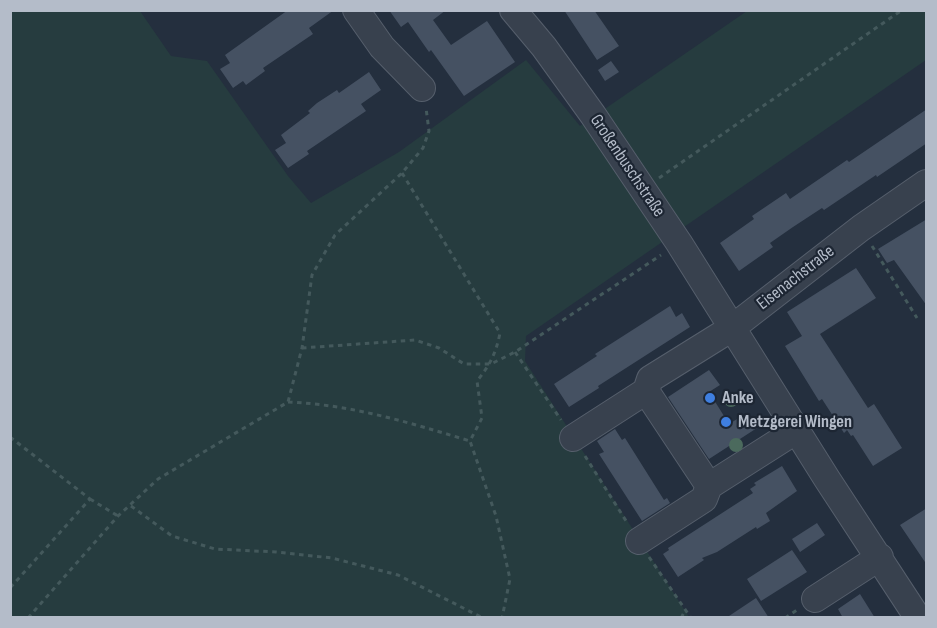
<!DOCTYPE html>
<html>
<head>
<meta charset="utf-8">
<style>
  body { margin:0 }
  #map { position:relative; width:937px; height:628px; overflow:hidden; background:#242f3e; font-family:"Sofia Sans Condensed",sans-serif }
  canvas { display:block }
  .frame { position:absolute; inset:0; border:12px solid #b4bcc9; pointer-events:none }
</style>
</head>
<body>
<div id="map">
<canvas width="937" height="628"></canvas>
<div class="frame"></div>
</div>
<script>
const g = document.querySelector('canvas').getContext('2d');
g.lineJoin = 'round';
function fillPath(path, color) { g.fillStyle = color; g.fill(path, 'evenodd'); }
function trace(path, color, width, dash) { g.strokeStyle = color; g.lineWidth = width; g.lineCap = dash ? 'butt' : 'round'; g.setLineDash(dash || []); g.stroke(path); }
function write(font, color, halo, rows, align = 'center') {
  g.font = font + ' "Sofia Sans Condensed",sans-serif'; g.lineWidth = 4.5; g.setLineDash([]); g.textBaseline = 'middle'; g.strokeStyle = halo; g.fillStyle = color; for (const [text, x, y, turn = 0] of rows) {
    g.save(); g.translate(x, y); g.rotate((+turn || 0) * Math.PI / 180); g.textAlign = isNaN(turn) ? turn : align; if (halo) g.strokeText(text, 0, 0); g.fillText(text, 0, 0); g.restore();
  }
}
fillPath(new Path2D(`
  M10 11H140L171 56 207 61 288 176 311 203 399 152 526 60 580 126 747 11H926V60L526 336 525 361 689 617H11Z`), '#263c3f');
fillPath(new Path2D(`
  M288 10H334L309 28 313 34 263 68 265 71 246 85 243 81 233 88 220 69 230 63 225 55Z
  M389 10H446L433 20 451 45 487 21 515 62 464 96 431 50 429 52 408 22 401 27Z
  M564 10H594L619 46 597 60Z
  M611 61 619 72 605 81 598 70Z
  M369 72 381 90 361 104 366 111 307 151 309 154 288 168 275 150 286 143 281 135 310 113 308 111 317 103 337 90 339 93Z
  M927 109V143L877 177 876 175 824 210 822 208 793 227 770 243 773 247 739 271 720 243 754 219 752 216 786 193 790 199 847 160 849 162Z
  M927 219V306L894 260 887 263 878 249Z
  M856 268 876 298 820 334 868 408 874 404 902 448 873 466 853 435 851 436 847 430 844 433 822 399 819 401 785 346 802 336 787 312Z
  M670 306 676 317 682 313 690 327 598 386 599 388 569 407 554 384 597 356 595 354Z
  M709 370 720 385 709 392 729 424 747 413 757 428 709 459 668 397Z
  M615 429 622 440 625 438 664 500 667 498 670 503 642 521 599 454 604 452 597 441Z
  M782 466 797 491 766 513 770 521 757 529 756 527 717 552 702 558 704 560 678 577 663 554 669 550 668 548 753 493 750 489 756 485 754 483Z
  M927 508V565L900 525Z
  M817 523 825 535 800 552 792 539Z
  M792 550 807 572 761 601 747 579Z
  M860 594 875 618H843L838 609Z
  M756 598 769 618H726Z`), '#455162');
const minor = new Path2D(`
  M356 10 382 47 422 88
  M513 10 544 47 593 115 679 243 827 479 918 618
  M646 391 709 486
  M573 438 646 391 650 379 732 328 861 228 926 183
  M639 541 704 499 709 486 797 430
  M815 599 880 557`);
trace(minor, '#565f6c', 28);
trace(new Path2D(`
  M402 173 500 333C496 353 490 365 477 381L482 418 470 441 496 516 510 579 502 618
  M659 178 902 10
  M872 246 917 318
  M302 348 415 340 439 348 464 364H491L515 352 661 255
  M515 352 561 420
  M288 402C353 405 407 422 470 441
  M10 437 90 499 10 588
  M585 456 628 524
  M90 499 118 516
  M131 506 172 536 215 549 276 552 332 558 398 575 483 618
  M649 557 691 618
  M28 618 118 516 158 479 288 402 302 348 312 275 335 235 402 173 423 148 429 131 426 108
  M681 618 685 611
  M785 618 797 610`), '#44595c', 3, [4.5, 4.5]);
trace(minor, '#38414e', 26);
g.fillStyle = '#4b6a5d';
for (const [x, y] of [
  [731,400],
  [736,445]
]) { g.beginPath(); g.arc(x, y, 7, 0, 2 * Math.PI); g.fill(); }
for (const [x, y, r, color] of [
  [710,398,6,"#3f7fe0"],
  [726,422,6,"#3f7fe0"]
]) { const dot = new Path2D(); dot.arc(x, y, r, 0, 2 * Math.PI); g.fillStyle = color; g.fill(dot); trace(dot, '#1d2633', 2); }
write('18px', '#b4bcc9', '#1d2633', [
  ["Großenbuschstraße",627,166,56],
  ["Eisenachstraße",796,278,-38]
]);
write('bold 18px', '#b4bcc9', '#1d2633', [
  ["Anke",722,398],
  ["Metzgerei Wingen",738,422]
], 'left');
</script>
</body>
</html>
